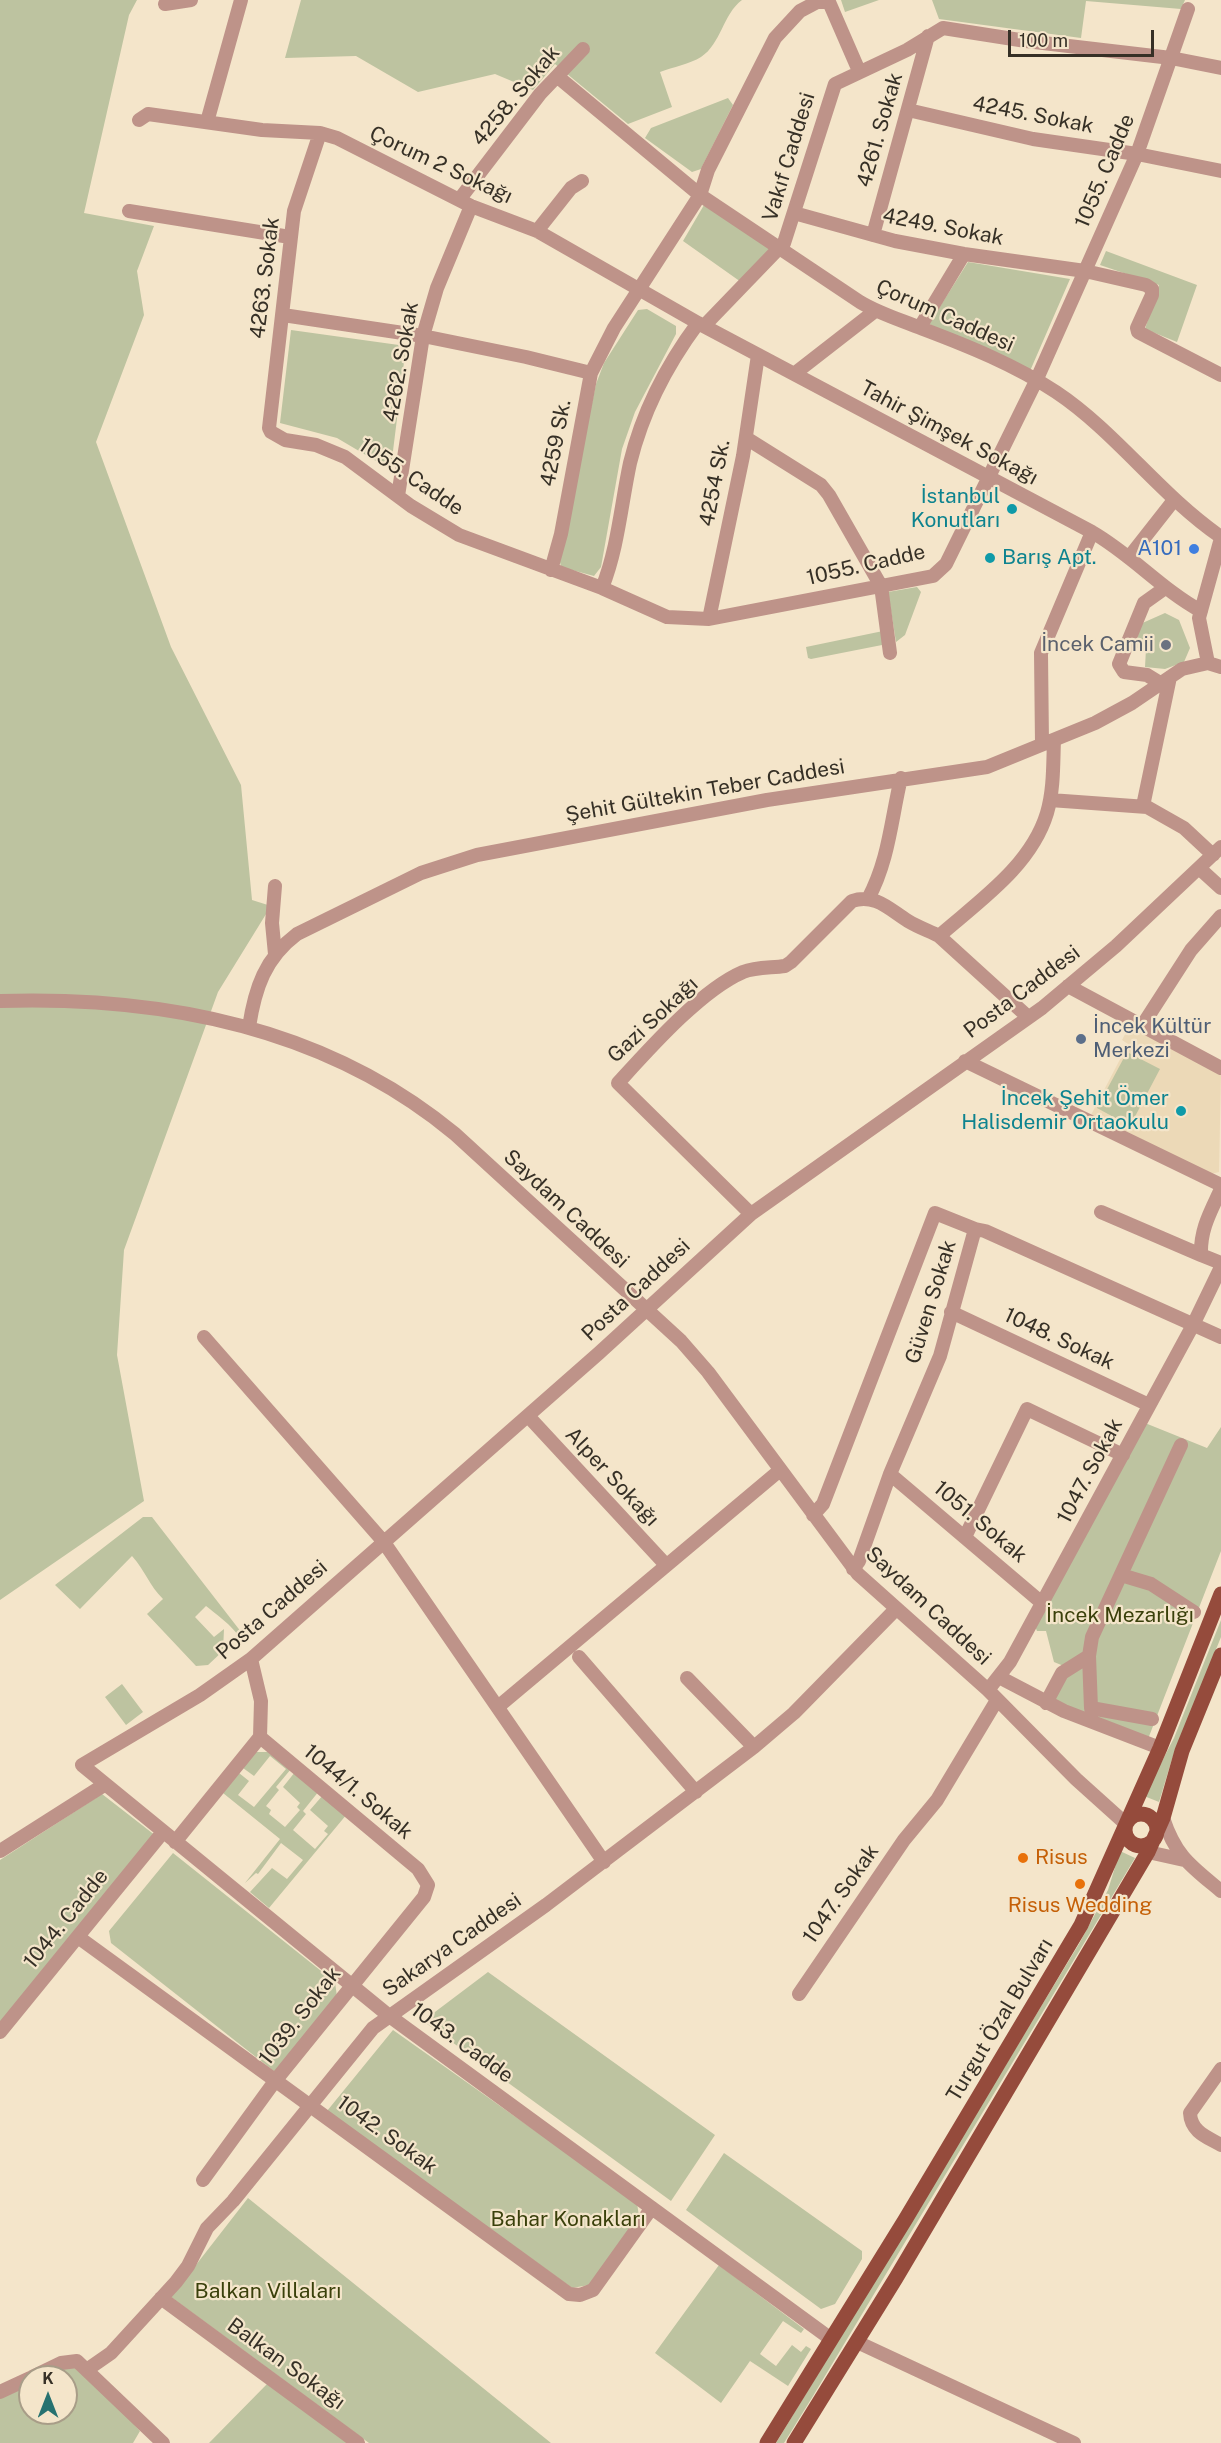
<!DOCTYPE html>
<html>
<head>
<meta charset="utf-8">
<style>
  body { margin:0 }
  #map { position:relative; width:1221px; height:2443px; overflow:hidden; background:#f4e5ca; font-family:"Public Sans",sans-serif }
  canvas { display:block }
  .north { position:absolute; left:18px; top:2365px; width:60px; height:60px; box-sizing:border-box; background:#f4e5ca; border:2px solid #a89d88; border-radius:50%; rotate:0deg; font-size:16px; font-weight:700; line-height:24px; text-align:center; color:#363026 }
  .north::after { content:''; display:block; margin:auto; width:21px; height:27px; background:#277270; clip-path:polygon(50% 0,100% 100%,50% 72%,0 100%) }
  .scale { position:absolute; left:1008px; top:30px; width:146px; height:27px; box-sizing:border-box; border:3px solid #363026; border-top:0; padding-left:8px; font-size:18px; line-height:21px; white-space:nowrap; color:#363026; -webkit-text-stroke:4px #f4e5ca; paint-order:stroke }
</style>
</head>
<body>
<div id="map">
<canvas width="1221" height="2443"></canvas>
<div class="north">K</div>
<div class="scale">100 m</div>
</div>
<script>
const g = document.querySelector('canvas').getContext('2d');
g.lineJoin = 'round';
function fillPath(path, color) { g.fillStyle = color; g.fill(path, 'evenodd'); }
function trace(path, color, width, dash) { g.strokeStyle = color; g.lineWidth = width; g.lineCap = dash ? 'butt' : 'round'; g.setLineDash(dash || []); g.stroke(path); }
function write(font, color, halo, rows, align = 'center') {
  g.font = font + ' "Public Sans",sans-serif'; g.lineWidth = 4.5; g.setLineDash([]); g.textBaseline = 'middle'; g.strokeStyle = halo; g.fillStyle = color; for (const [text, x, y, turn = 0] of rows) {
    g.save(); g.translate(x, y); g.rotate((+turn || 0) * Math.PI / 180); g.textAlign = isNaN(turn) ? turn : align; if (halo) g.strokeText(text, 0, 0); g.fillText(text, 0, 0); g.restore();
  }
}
fillPath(new Path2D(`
  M1130 1025 1221 1073 1219 1172 1211 1174 1091 1115 1128 1044 1122 1040Z`), '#ecd9b7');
fillPath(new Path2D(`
  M0 0H137L129 15 84 213 154 226 137 271 144 315 96 442 171 647 241 785 252 900 271 906 218 992 124 1250 117 1355 144 1501 0 1600Z
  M301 0H742C723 14 721 44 701 57 690 64 673 67 660 72L672 107 628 124 555 64 533 90 495 74 418 92 356 56 285 58Z
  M841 0H879L845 12Z
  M932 0H1185L1181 9 1086 1 1081 38 939 19Z
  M728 98 733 105 701 169 692 172 645 138 651 128Z
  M704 205 771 249 741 282 683 241Z
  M1106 251 1197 285 1177 342 1145 329 1159 285 1100 265Z
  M968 262 1070 279 1030 371 929 324Z
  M647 309 676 326V334L635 412 622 449 601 567 594 576 561 567 559 557 596 384 604 363 638 310Z
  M291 330 406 346 392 459 381 464 337 438 280 423Z
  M917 587 921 592 905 635 896 642 888 592Z
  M1165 613 1179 620 1190 648 1184 662 1165 669 1145 667 1146 649 1137 648 1138 625Z
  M883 631 885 642 882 645 811 659 808 658 806 647Z
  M1127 1052 1160 1069 1130 1126 1097 1108Z
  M1145 1423 1207 1448 1221 1427V1551L1148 1739 1053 1701 1071 1669 1054 1662 1046 1631H1037L1034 1624Z
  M143 1517H152L245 1637 241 1641C237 1629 216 1614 206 1606L195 1617 214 1637 224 1629 223 1651 208 1665 196 1666 147 1614 163 1599C149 1585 146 1572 132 1556L80 1609 55 1585Z
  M1221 1620V1637L1172 1759 1159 1802 1144 1796 1174 1738Z
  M122 1684 143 1712 126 1725 105 1697Z
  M256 1752H268L291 1769 276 1787 279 1790 266 1806 271 1810 269 1814 285 1827 300 1810 297 1807 300 1803 283 1787 295 1772 319 1791 303 1811 306 1814 293 1830 315 1849 328 1834 324 1831 328 1826 310 1810 323 1795 347 1814 269 1908 250 1892 272 1868 287 1879 303 1860 281 1843 258 1874 256 1873 245 1883 280 1839 223 1793 239 1773 249 1781 238 1795 254 1807 286 1769 270 1756 254 1776 243 1768Z
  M102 1794 156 1836 0 2025V1860Z
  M1120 1851 1135 1858 813 2396 784 2443H776L1079 1944 1108 1890Z
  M173 1853 335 1982 337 1997 275 2072 111 1943 109 1931Z
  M488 1972 715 2135 671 2201 423 2021Z
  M393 2030 637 2203 639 2216 589 2285 572 2288 327 2111Z
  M724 2153 862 2251V2259L835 2304 821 2309 686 2210Z
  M248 2198 551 2443H369L171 2297Z
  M719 2265 804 2329 801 2333 783 2321 760 2354 776 2366 792 2345 801 2352 806 2346 811 2349 788 2386 750 2361 721 2403 655 2353Z
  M63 2367H75L117 2405 140 2431 133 2443H0V2397L30 2383V2413H66V2377H42Z
  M268 2383 349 2443H209Z`), '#bdc3a0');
trace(new Path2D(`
  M165 4 191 0
  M558 77 700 195 860 302C880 314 901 320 923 329 968 346 1015 365 1056 392 1116 432 1160 495 1221 537
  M908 110 1033 139 1137 154 1221 171
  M139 120 148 114 262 130 320 133 337 138 471 206 537 231 698 323 1092 532C1132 555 1161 589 1201 611
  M207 122 241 0
  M320 133 294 211 269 428 271 432 285 440 316 445 345 457 411 506 459 535 602 588 667 617 709 619 933 576 946 564 1036 381 1137 154 1188 9
  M459 200 540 94 583 49
  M129 211 290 237
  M794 213 895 241 964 254 1085 271 1146 285 1152 289V295L1137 328 1138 332 1221 375
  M537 231 571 188 582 181
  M873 235 928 36
  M283 315 423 336 526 357 591 373
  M704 326 784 243 835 84 907 50 943 28 1026 41 1171 58 1221 68
  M920 327 964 254
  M794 374 875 311
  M746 438 821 485 829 495 881 586 890 653
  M398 496 423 336 437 288 471 206
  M1130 556 1174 500
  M551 570 561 534 591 373 614 328 700 195 708 170 775 38 800 11 817 2H829L859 71
  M602 588C618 548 621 505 630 463 643 410 666 366 698 323
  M709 619 743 456 758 355
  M1208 663 1199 618 1221 538
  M1160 683 1147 675 1124 672 1119 664 1144 603 1165 588
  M1042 744 1041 653 1092 532
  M1050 800 1147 807 1184 828 1213 855
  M1143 806 1170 677
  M1199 868 1221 888
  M275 886 272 923 275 954
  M868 899C889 860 891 820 901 778
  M939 936 1027 1016
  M1068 986 1221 1068
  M0 1001C164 996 326 1027 455 1134L681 1341 708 1372 858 1574 988 1690 1076 1779 1126 1824
  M1142 1026 1191 950 1221 916
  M249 1027C255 988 265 958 297 934L421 873 477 855 767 800 987 767 1095 723 1132 703 1182 669 1208 663 1221 667
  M965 1061 1221 1185
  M1221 1189C1211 1211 1200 1229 1201 1255L1221 1263
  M1101 1212 1201 1255
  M751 1214 618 1083C649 1049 701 990 743 972 756 967 771 968 785 966L791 962 852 901C875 893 890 910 908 921 918 927 929 931 939 936 979 901 1031 866 1047 813 1054 789 1053 764 1054 740
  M951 1312 1149 1405
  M204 1337 383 1541 604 1862
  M528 1416 666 1565
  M890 1474 1042 1603
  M813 1515 823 1504 935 1213 975 1229
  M965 1537 1027 1409 1123 1455
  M853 1569 859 1561 890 1474 940 1356 975 1229 985 1231 1221 1337
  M1121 1575 1151 1584 1194 1612
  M579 1657 696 1792
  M999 1677 1064 1711 1160 1748
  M687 1678 754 1747
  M988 1690 1010 1662 1193 1325 1221 1267
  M1046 1703 1062 1673 1089 1656
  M499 1706 779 1471
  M1152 1719 1091 1708 1089 1656 1092 1637 1181 1445
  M1163 1818C1176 1857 1191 1866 1221 1891
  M175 1842 260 1737 261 1701 251 1659
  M0 1851 104 1785
  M1148 1852 1184 1860
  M78 1937 569 2294 580 2295 593 2290 651 2209
  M799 1994 904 1840 937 1800 997 1700
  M0 2032 163 1832
  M1221 2069 1190 2113C1191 2132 1207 2137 1221 2145
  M203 2180 275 2081 424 1897 428 1885 418 1869 260 1737
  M161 2298 358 2443
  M831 2339 388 2015 82 1765 200 1695 251 1659 599 1353 751 1214 1042 1008 1116 946 1221 847
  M857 2342 1074 2443
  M88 2369 111 2353 176 2282 188 2266 207 2228 233 2201 373 2028 546 1905 754 1747 794 1713 896 1609
  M32 2377 61 2363 77 2361 163 2443
  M0 2392 30 2378`), '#be9389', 14);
trace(new Path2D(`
  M1125 1830a16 16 0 1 1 32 0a16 16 0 1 1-32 0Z
  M767 2443 905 2220 1081 1925 1160 1748 1221 1594
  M794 2443 896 2278 1148 1852 1163 1818 1182 1751 1221 1655`), '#954b3c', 15);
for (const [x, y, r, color] of [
  [1012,509,6,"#0f9aa8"],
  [1194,549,6,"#3f7fe0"],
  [990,558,6,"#0f9aa8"],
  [1166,645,6,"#6b7280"],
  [1081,1039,6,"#5c6f8a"],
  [1181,1111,6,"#0f9aa8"],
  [1023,1858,6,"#e8710a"],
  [1080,1884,6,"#e8710a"]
]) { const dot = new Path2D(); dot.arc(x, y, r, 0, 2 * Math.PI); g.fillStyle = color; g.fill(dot); trace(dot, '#f4e5ca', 2); }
write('21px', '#363026', '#f4e5ca', [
  ["4258. Sokak",516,96,-50],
  ["4245. Sokak",1033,115,11],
  ["4261. Sokak",880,130,-74],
  ["Vakıf Caddesi",789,157,-73],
  ["Çorum 2 Sokağı",441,165,25],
  ["1055. Cadde",1105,171,-67],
  ["4249. Sokak",943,227,11],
  ["4263. Sokak",265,278,-83],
  ["Çorum Caddesi",945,316,24],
  ["4262. Sokak",401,362,-80],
  ["Tahir Şimşek Sokağı",949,433,28],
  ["4259 Sk.",556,443,-79],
  ["1055. Cadde",411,477,34],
  ["4254 Sk.",715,483,-79],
  ["1055. Cadde",866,565,-13],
  ["Şehit Gültekin Teber Caddesi",705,791,-10],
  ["Posta Caddesi",1022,992,-37],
  ["Gazi Sokağı",653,1020,-43],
  ["Saydam Caddesi",566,1209,43],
  ["Posta Caddesi",636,1290,-43],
  ["Güven Sokak",931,1302,-73],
  ["1048. Sokak",1059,1339,25],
  ["1047. Sokak",1090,1471,-62],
  ["Alper Sokağı",612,1477,47],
  ["1051. Sokak",980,1522,40],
  ["Saydam Caddesi",928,1606,43],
  ["Posta Caddesi",272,1610,-41],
  ["1044/1. Sokak",358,1792,40],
  ["1047. Sokak",841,1894,-55],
  ["1044. Cadde",66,1919,-51],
  ["Sakarya Caddesi",452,1945,-35],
  ["1039. Sokak",300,2016,-52],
  ["Turgut Özal Bulvarı",1000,2020,-59],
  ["1043. Cadde",462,2043,36],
  ["1042. Sokak",387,2135,36],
  ["Balkan Sokağı",286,2364,36]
]);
write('21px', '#0d838f', '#f4e5ca', [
  ["İstanbul",1000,497],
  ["Konutları",1000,521],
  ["Barış Apt.",1002,558,"left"],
  ["İncek Şehit Ömer",1169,1099],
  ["Halisdemir Ortaokulu",1169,1123]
], 'right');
write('21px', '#366cbe', '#f4e5ca', [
  ["A101",1182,549]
], 'right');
write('21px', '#5b616d', '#f4e5ca', [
  ["İncek Camii",1154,645]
], 'right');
write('21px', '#4e5e75', '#f4e5ca', [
  ["İncek Kültür",1093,1027],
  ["Merkezi",1093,1051]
], 'left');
write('21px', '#3a400b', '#f4e5ca', [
  ["İncek Mezarlığı",1120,1616],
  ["Bahar Konakları",568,2220],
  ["Balkan Villaları",268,2292]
]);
write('21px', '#c56008', '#f4e5ca', [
  ["Risus",1035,1858],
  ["Risus Wedding",1080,1906,"center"]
], 'left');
</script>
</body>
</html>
